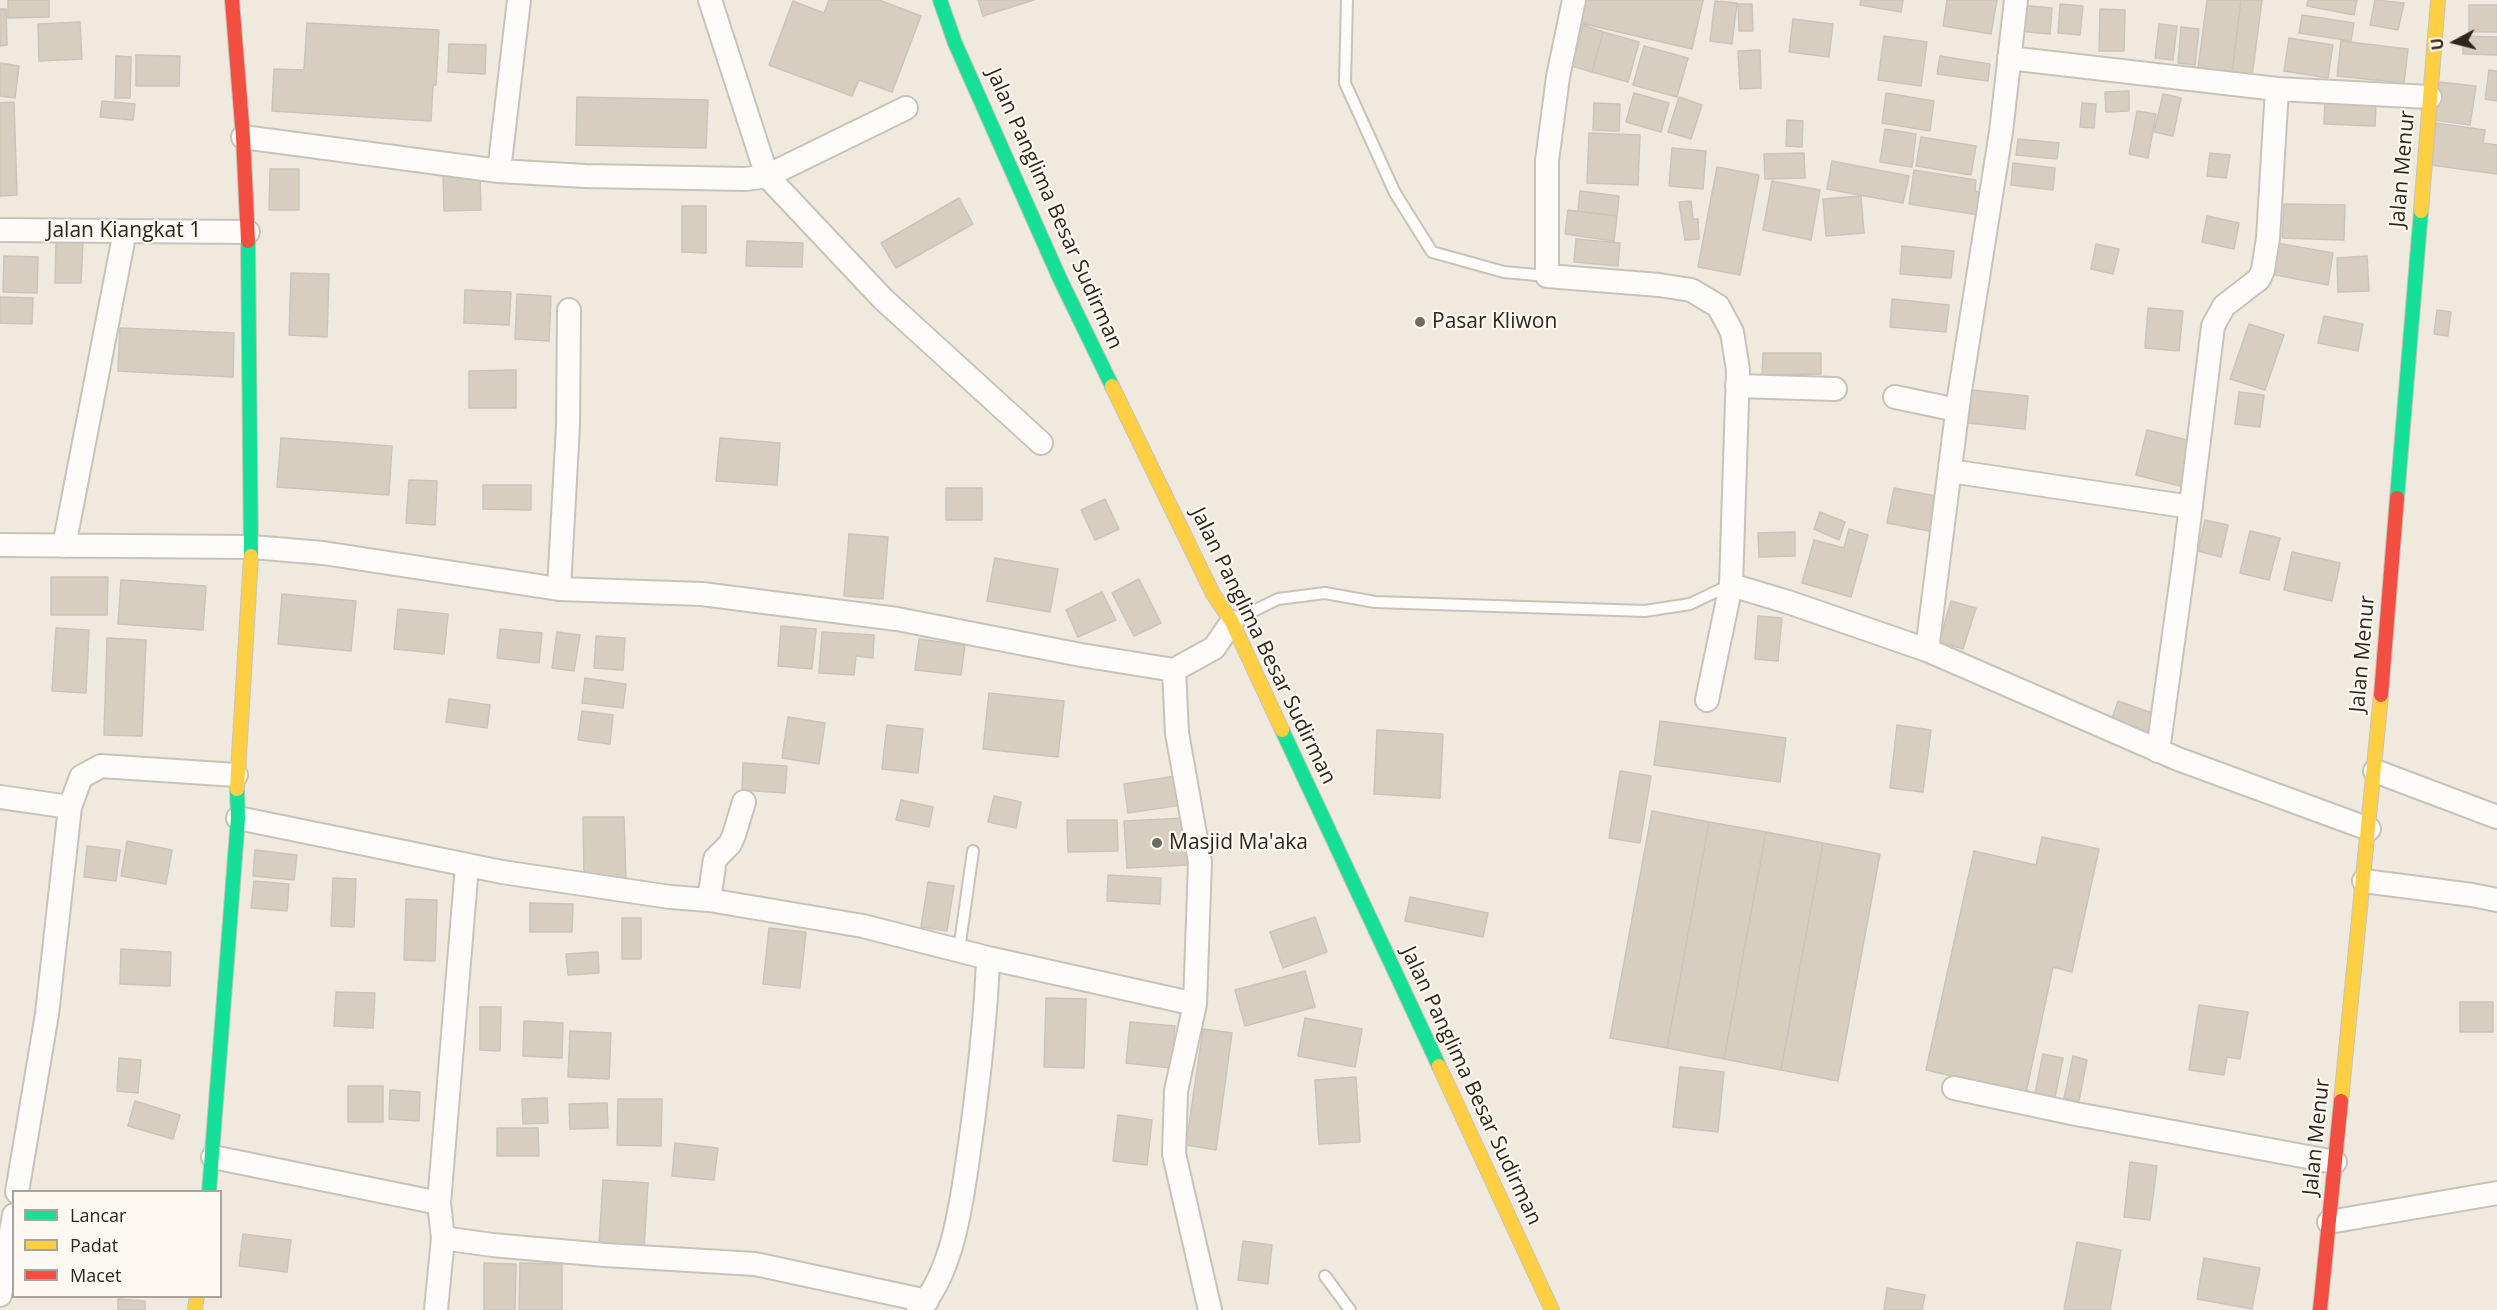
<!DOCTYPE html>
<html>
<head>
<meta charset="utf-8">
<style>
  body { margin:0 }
  #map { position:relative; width:2497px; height:1310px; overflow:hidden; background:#efe9de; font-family:"Open Sans",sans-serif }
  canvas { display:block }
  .legend { position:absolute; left:12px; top:1190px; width:210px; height:108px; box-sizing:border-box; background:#fdf8f0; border:2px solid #a9a49c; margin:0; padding:8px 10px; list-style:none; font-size:18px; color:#2b271f }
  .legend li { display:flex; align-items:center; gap:12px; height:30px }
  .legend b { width:30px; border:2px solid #a9a49c }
  .north { position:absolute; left:2425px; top:12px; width:60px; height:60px; -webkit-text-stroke:4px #fdf8f0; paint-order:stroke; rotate:263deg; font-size:16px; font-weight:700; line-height:24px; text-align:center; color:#2b271f }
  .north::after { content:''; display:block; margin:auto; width:21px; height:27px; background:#2b271f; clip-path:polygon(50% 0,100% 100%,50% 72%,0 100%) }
</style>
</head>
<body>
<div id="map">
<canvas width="2497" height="1310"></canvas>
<ul class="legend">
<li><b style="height:8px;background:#16e098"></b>Lancar</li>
<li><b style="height:8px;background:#ffcf43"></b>Padat</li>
<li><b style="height:8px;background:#f24e42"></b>Macet</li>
</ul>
<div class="north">U</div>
</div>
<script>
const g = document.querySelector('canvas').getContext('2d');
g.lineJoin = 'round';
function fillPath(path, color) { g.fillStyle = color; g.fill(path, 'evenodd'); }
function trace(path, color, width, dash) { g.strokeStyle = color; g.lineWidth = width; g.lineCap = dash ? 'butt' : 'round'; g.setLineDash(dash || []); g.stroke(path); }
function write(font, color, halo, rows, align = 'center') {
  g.font = font + ' "Open Sans",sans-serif'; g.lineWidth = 4.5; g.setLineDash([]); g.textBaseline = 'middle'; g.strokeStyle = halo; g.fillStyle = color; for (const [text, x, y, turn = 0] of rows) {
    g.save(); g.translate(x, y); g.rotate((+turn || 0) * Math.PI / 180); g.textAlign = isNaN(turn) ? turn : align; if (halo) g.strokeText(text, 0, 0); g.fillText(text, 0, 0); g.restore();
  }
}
const building = new Path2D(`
  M8 0H49V17L8 18Z
  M829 0H879L921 16 892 92 859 80 852 96 769 65 793 1 824 13Z
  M978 0H1034L983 16Z
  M1581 0H1703L1692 49 1576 22Z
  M1861 0H1903L1901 12 1860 5Z
  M1947 0H1997L1991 34 1943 26Z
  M2207 0H2241L2232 73 2198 69Z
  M2241 0H2262L2252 76 2232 73Z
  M2308 0H2357L2354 15 2307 6Z
  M2375 0 2404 3 2398 30 2370 25Z
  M1715 1 1737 3 1732 44 1710 41Z
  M1738 4H1752L1753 31H1739Z
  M2060 4 2083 6 2080 35 2058 33Z
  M2020 5 2052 8 2050 34 2017 31Z
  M2469 5H2497V32H2469Z
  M0 9H6L7 45 0 46Z
  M2100 9 2125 10 2124 51H2099Z
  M2302 15 2354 23 2351 41 2299 33Z
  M1793 19 1833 24 1829 57 1789 52Z
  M80 22 82 59 39 61 38 24Z
  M307 23 439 30 436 85H433L431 121 272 111 274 69 304 70Z
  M2159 24 2177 26 2173 60 2155 58Z
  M1583 25 1603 32 1592 72 1572 66Z
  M2181 27 2199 29 2195 65 2178 63Z
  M1603 32 1639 42 1628 82 1592 72Z
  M1884 36 1927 42 1921 86 1878 80Z
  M2463 36 2497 37V55L2463 54Z
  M2289 38 2333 45 2328 78 2284 71Z
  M2341 41 2408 49 2404 83 2337 76Z
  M449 44 486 45 485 74 448 72Z
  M1644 46 1688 58 1677 97 1633 85Z
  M1760 50 1761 88 1740 89 1738 51Z
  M136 55 180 56 179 86H136Z
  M116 56 131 57 130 98H115Z
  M1940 56 1990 64 1988 81 1937 74Z
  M0 63 19 66 15 98 0 96Z
  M2489 70 2497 71V101L2485 99Z
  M2439 82 2476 86 2470 125 2434 120Z
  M2129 91V111L2106 112 2105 92Z
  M1634 93 1669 103 1661 132 1626 122Z
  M1886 93 1934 101 1930 131 1882 123Z
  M2163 94 2181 98 2173 136 2154 132Z
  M577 97 708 100 706 148 576 145Z
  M1679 97 1702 105 1691 139 1668 132Z
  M2325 100 2376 102 2375 126 2324 124Z
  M102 101 135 104 133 120 100 117Z
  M14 102 17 195 0 196V103Z
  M1594 103 1620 104 1619 131 1593 130Z
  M2082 103 2096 104 2094 128 2080 127Z
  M2137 111 2156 114 2148 158 2129 154Z
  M1787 120 1803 121 1802 147 1786 146Z
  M2436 123 2485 130 2483 143 2497 145V174L2431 165Z
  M1885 129 1916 134 1912 167 1880 162Z
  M1589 133 1640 135 1638 185 1587 183Z
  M1921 137 1976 146 1971 175 1916 166Z
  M2018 139 2059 143 2057 159 2016 155Z
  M1672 148 1706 151 1703 189 1669 186Z
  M1804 153 1805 178 1765 179 1764 154Z
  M2210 153 2230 155 2226 178 2207 176Z
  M1832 161 1909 176 1903 203 1827 189Z
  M2013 163 2055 168 2053 190 2011 185Z
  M1717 167 1759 175 1740 275 1698 267Z
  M270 169H299V210H269Z
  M1914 170 1976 180 1975 191 1982 193 1979 215 1909 204Z
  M480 175 481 210 444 211 443 176Z
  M1772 181 1820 190 1811 240 1763 230Z
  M1580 191 1619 196 1617 216 1578 211Z
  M1861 196 1864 233 1826 236 1823 199Z
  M959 198 973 224 896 268 881 243Z
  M1691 201 1693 219H1698L1699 239 1685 240 1679 202Z
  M2284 204 2345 205 2344 240 2282 238Z
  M682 206H706V253L682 252Z
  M1568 210 1617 216 1614 241 1565 234Z
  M2207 216 2239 223 2234 249 2202 242Z
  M1576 239 1620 243 1618 266 1574 262Z
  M56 241 83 242 81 283H55Z
  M747 241 803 243 802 267 746 266Z
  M2271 242 2333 253 2328 285 2265 273Z
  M2096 244 2119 249 2113 274 2091 269Z
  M1902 246 1954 251 1951 278 1900 274Z
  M4 256 38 257 37 293 3 292Z
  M2367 256 2369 291 2338 292 2337 258Z
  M291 273 329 274 327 337 289 335Z
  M465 290 511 292 509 325 464 323Z
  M517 294 551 296 549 341 515 339Z
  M0 297 33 298 32 324 0 323Z
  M1892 299 1949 305 1946 332 1890 327Z
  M2148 308 2183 311 2179 351 2145 348Z
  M2437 310 2451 312 2448 336 2434 334Z
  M2324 316 2363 324 2358 351 2318 343Z
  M2249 324 2284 335 2265 390 2230 379Z
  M120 328 234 333 233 377 118 371Z
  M1763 353H1821V374L1762 375Z
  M516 370V408H469V371Z
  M1972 390 2028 396 2025 429 1968 423Z
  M2239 392 2264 395 2260 427 2235 424Z
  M2147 430 2191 441 2180 486 2136 475Z
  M281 438 392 446 389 495 277 487Z
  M720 438 780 443 777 485 716 481Z
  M409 480 437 481 435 525 406 523Z
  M483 485H531V510L483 509Z
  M946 488H982V520H946Z
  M1894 488 1941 497 1934 532 1887 523Z
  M1105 499 1119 529 1095 540 1081 510Z
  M1820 512 1845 522 1839 540 1814 529Z
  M2205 520 2228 525 2221 557 2198 551Z
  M1849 529 1868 535 1851 597 1802 583 1814 540 1844 548Z
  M2250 531 2280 538 2269 580 2240 573Z
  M1795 532V556L1759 557 1758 533Z
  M849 534 888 537 883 599 844 596Z
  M2292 552 2340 563 2332 601 2284 590Z
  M995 558 1058 569 1050 612 987 601Z
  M51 577H108L107 615H51Z
  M1139 579 1161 623 1134 636 1112 593Z
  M121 580 206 586 203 630 118 624Z
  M1102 592 1116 620 1078 637 1066 610Z
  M282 594 356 601 351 651 278 644Z
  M1951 601 1976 608 1963 649 1939 642Z
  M398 609 448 614 444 654 394 649Z
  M1758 616 1782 618 1778 661 1755 659Z
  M781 626 816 629 812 669 778 666Z
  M56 628 89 630 86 693 52 691Z
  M500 629 542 633 539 663 497 658Z
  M557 632 580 635 574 671 552 668Z
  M822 632 874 635 873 658 856 656 854 675 819 673Z
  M596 636 625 638 623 670 594 668Z
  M107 638 146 640 142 736 104 735Z
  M919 639 965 645 961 675 915 670Z
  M585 678 626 684 623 708 582 703Z
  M989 693 1064 701 1058 757 983 749Z
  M449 699 490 705 487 728 446 722Z
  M2118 701 2158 715 2150 738 2110 724Z
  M582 711 613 715 610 744 578 740Z
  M788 717 825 723 819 764 782 758Z
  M1660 721 1786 738 1780 782 1654 765Z
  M887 725 923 729 918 773 882 769Z
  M1897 725 1931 730 1923 792 1890 788Z
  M1377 730 1443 734 1440 798 1374 794Z
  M743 763 787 766 785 793 742 790Z
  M1620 771 1651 776 1640 843 1609 838Z
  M1176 776 1181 805 1128 813 1124 784Z
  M994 796 1021 802 1016 828 988 822Z
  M901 800 933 807 929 827 896 820Z
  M1652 811 1709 822 1667 1048 1610 1038Z
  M583 817H624L626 880H584Z
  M1187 818 1189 865 1127 868 1124 821Z
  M1067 820H1117L1118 851 1068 852Z
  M1709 822 1766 832 1724 1059 1667 1048Z
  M1766 832 1823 843 1781 1070 1724 1059Z
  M2042 837 2099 849 2072 972 2053 967 2026 1093 1926 1070 1974 851 2036 865Z
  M127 841 172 850 166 884 121 876Z
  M1823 843 1880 854 1838 1081 1781 1070Z
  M87 846 120 850 116 881 84 877Z
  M255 850 297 855 294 880 253 876Z
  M1108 875 1161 878 1160 904 1107 901Z
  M333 878 356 879 354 927 331 926Z
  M254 881 289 884 287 911 251 908Z
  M928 882 954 886 947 931 921 927Z
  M1410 897 1488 913 1483 937 1405 921Z
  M406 899 437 900 435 961 404 960Z
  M530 903 573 904 572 932H530Z
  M1315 917 1327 952 1283 968 1270 932Z
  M622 918H641V959H622Z
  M769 928 806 932 800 988 763 984Z
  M121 949 171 952 170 986 120 984Z
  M598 952 599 973 568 975 566 954Z
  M1305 971 1315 1007 1245 1026 1235 990Z
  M336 992 375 993 373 1028 334 1026Z
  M1046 998 1086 999 1084 1068 1044 1067Z
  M2460 1002H2493V1032H2460Z
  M2199 1005 2248 1012 2240 1059 2227 1057 2224 1075 2189 1070Z
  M480 1007H501L500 1051 480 1050Z
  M1305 1018 1362 1029 1355 1067 1298 1056Z
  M524 1021 563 1023 562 1058 523 1056Z
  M1130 1022 1175 1026 1171 1068 1126 1063Z
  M1203 1029 1232 1033 1216 1150 1186 1145Z
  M570 1031 611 1033 609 1079 568 1077Z
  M2043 1054 2063 1058 2054 1102 2034 1098Z
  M2073 1056 2087 1060 2079 1101 2064 1098Z
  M119 1058 141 1060 138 1093 117 1091Z
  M1680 1067 1724 1072 1718 1132 1673 1127Z
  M1356 1077 1360 1142 1319 1144 1315 1080Z
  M348 1086H383V1122H348Z
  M390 1090 420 1092 419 1121 389 1119Z
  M547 1098 548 1123 523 1124 522 1099Z
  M618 1099H662L661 1146 617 1145Z
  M135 1101 180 1115 173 1139 128 1126Z
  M607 1103 608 1128 570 1129 569 1104Z
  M1118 1115 1152 1120 1147 1165 1113 1161Z
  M497 1128H538L539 1156H497Z
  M675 1143 718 1148 714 1180 672 1176Z
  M2130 1162 2157 1166 2150 1220 2124 1217Z
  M603 1180 648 1183 644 1248 599 1245Z
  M243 1234 291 1240 287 1272 239 1266Z
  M1243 1241 1272 1245 1268 1284 1238 1280Z
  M2077 1242 2121 1250 2110 1310H2064Z
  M2204 1258 2260 1268 2252 1309 2197 1299Z
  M484 1263 516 1264 515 1310H484Z
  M520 1263 562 1264V1310H519Z
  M1887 1288 1925 1295 1922 1310H1884Z
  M118 1299 145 1301V1310H118Z`);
fillPath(building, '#d7cebf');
trace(building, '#cac5bc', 1.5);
const lane = new Path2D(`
  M1347 0 1345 83 1395 193 1432 252 1504 272 1547 276
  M1235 620 1278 599 1325 593 1375 602 1645 611 1690 604 1730 585
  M959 950 973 851
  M1325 1276 1350 1310`);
const street = new Path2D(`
  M710 0 767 176 883 299 1041 443
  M1574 0 1558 77 1547 161V276L1659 285 1691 290 1718 306 1732 332 1738 370 1731 585
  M2009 58 2277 89 2430 97
  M243 137 499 171 585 176 746 179 767 176 906 108
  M499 171 519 0
  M0 230 248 232
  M1737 386 1835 389
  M1895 397 1957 410
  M1950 471 2191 507
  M0 545 252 547 323 553 559 589 702 594 897 619 1081 655 1174 670 1214 648 1232 622
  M64 546 125 231
  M559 589 568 425 569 310
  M1927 650 1959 397 2001 132 2016 0
  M1174 670 1177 733 1200 862 1195 1004 1176 1091 1174 1154 1210 1310
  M1707 700 1731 585 1788 602 1927 650 2178 759 2369 829
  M2158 751 2184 562 2213 326 2224 306 2259 279 2263 270 2268 238 2277 89
  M2375 771 2497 817
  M0 797 70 807 81 777 101 766 236 775
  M238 818 502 872 670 897 709 900 863 926 988 958C986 1018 979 1077 971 1137 963 1190 956 1270 918 1310
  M467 866 439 1203 443 1238 492 1245 605 1255 755 1264 927 1301
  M2364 881 2472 895 2497 900
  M709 900 715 859 730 844 734 835 744 802
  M988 958 1195 1004
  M1954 1088 2076 1114 2335 1162
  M213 1157 439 1203
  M17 1192 47 1014 70 807
  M2329 1222 2497 1193
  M0 1295 14 1215
  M436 1310 443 1238`);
const fast = new Path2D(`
  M940 0 955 43 1060 279 1112 386
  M248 241 251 556
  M2397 498 2421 211
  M1282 730 1439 1066
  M209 1192 238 818 237 789`);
const slow = new Path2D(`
  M2421 211 2438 0
  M1112 386 1213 594 1232 622 1282 730
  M237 789 251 556
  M1439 1066 1552 1310
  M2341 1101 2381 695
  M195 1310 197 1296`);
const jam = new Path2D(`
  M232 0 243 137 248 241
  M2381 695 2397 498
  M2320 1310 2341 1101`);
trace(lane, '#c8c3ba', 14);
trace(street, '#c8c3ba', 26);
trace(fast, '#c8c3ba', 16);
trace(slow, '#c8c3ba', 16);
trace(jam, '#c8c3ba', 16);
trace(lane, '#fdfcfa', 10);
trace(street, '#fdfcfa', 22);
trace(fast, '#16e098', 14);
trace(slow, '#ffcf43', 14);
trace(jam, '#f24e42', 14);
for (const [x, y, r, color] of [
  [1420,322,6,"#706b62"],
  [1157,843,6,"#706b62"]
]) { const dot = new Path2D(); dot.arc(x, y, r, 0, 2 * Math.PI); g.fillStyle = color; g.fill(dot); trace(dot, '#fdf8f0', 2); }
write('21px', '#2b271f', '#fdf8f0', [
  ["Jalan Menur",2403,169,-85],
  ["Jalan Panglima Besar Sudirman",1054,209,66],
  ["Jalan Kiangkat 1",124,231],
  ["Jalan Panglima Besar Sudirman",1263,646,64],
  ["Jalan Menur",2363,654,-85],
  ["Jalan Panglima Besar Sudirman",1471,1086,65],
  ["Jalan Menur",2317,1137,-84]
]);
write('21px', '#2b271f', '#fdf8f0', [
  ["Pasar Kliwon",1432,322],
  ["Masjid Ma'aka",1169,843]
], 'left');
</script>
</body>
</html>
